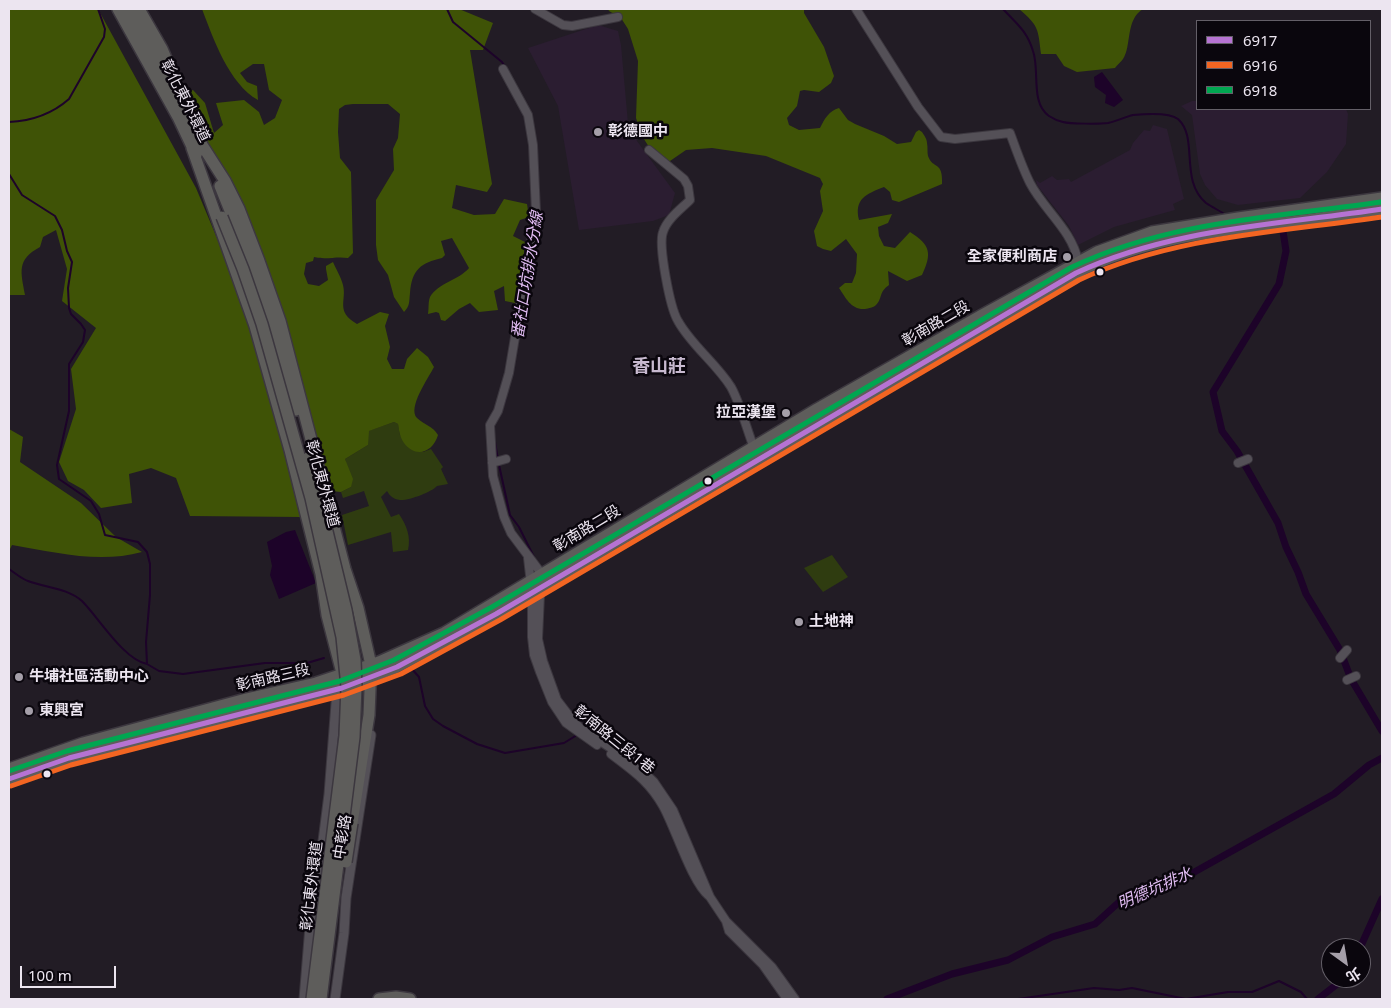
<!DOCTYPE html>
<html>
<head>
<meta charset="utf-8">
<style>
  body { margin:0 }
  #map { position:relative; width:1391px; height:1008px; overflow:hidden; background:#221c25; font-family:"Noto Sans","Noto Sans TC",sans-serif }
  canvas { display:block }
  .frame { position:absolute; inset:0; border:10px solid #ece5f0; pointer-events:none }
  .legend { position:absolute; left:1196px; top:20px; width:175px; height:90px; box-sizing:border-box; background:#0a060d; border:1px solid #645f68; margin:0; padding:6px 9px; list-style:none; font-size:15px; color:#ece5f0 }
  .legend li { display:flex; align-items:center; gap:10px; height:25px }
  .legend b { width:25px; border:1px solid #645f68 }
  .north { position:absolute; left:1321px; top:938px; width:50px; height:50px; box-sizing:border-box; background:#0a060d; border:1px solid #645f68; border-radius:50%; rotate:148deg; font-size:14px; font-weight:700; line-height:20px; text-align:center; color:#ece5f0 }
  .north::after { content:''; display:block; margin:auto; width:18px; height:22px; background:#a59fa9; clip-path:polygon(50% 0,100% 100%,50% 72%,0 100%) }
  .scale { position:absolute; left:20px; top:966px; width:96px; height:22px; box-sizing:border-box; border:2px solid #ece5f0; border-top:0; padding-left:6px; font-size:15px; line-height:18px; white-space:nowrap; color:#ece5f0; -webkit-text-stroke:4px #0a060d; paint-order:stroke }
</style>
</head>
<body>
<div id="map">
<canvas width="1391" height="1008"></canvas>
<div class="frame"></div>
<ul class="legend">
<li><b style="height:6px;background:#b673d3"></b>6917</li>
<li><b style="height:6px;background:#f26522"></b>6916</li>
<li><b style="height:6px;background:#00a651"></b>6918</li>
</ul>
<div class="north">北</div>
<div class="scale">100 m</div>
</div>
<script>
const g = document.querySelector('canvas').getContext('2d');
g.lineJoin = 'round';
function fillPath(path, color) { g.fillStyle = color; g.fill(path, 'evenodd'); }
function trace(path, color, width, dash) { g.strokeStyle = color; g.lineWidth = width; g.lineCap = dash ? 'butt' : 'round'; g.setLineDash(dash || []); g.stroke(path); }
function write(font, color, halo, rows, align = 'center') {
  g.font = font + ' "Noto Sans","Noto Sans TC",sans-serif'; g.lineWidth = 5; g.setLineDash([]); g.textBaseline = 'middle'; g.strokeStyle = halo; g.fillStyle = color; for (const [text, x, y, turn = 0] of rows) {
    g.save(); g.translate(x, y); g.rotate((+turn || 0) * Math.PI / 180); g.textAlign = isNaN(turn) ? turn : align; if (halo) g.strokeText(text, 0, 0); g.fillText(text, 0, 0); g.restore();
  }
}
fillPath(new Path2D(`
  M598 25 618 31 621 45 628 123 637 141 675 193 669 215 653 221 579 230 558 106 528 48Z
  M1192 101H1197V109H1346L1348 114 1346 144 1327 172 1300 198 1238 205 1217 199 1205 185 1200 174 1192 115 1181 106Z
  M1153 125 1167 129 1184 199 1173 204 1175 210 1114 227 1078 245 1069 226 1037 185 1036 180 1040 183 1052 176 1057 180 1069 179 1071 182 1130 150 1133 143 1144 130 1150 131Z`), '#2b1d31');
fillPath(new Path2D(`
  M394 422 398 424 400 435 423 452 431 449 443 467 441 469 448 484 437 486C432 492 408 501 400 500 393 499 390 496 387 491L381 497 391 517 399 514C407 526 411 537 408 550L393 552 391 532 348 545 342 515 369 506 364 491 343 498 341 492 351 487 345 459 368 445V431Z
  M832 555 848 577 823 592 804 568Z`), '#2f3c10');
fillPath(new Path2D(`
  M9 9H98L196 188 240 293 267 374 302 517 190 516 176 478 151 468 129 474 132 503 101 508 84 490 68 481 59 462 76 409 71 369 96 328 62 301 67 269 56 230 43 237 40 247C16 260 21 272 25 295H9Z
  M202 9H459L493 23 483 50H470L492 184 487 192 456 185 452 208 474 215 495 214 504 199 527 204 529 217 520 220 513 236 525 242 521 283 515 303 505 301 504 286 494 291 498 310 479 312 470 303 459 309 445 321 441 320 439 313 436 312 428 314C429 308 428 302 430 297 438 283 459 280 469 268L452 238 441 241 445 255 442 258C421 263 412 269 410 293 409 302 410 306 404 312L394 297 388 275 378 260 376 245V200L394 170 393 149 398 138 400 114 388 104H353L345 105 339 109 338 132 340 158 351 172 353 253 348 258C336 256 326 260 314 257L313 261 306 263 304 274 308 284 319 286 328 280 326 269V266L333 262C336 269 341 277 343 285 347 301 335 311 357 324L380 312 389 314 385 326 390 347 387 359 392 369H404L407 359 417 348 428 357 434 367C429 377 407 408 417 418 424 425 433 426 438 435 433 452 416 459 404 443 400 437 399 431 398 424L394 422 369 431 368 445 345 459 353 479 351 487 341 492 331 491 303 391 220 169 185 93 193 90 205 103 214 133 223 125 216 103 244 100 259 112 264 125 275 118 282 100 269 90 264 64H253L240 73 247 82 257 86 258 100C229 84 213 38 202 9Z
  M608 9H804V13L824 47 834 76 831 83 819 92 804 90 800 91 797 106 787 118 789 125 799 130 820 128C825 118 829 111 839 108L848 120 855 124 884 136 897 144 911 142 916 132 919 130 922 132C924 135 927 139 927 143 928 148 927 152 928 156 933 170 943 160 942 184L899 202 892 200 890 192 884 187C866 194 854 199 859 220L892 214 888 223 878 227 879 236 884 246 895 248 910 232C931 245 932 254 922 275L907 281 888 271 889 285C878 293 883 298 876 305 873 308 869 308 865 309 851 310 846 298 839 288L845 283H852L856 273 857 254 846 239 831 251 823 249 817 246 814 231 823 211 820 191 823 184 820 178 766 156 712 148 686 150 670 161H663L656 158 642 136 636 118 638 61 628 29 621 18 609 11Z
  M1019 9H1143C1125 20 1132 46 1123 59 1121 62 1117 65 1115 68L1077 72 1064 66 1056 54H1041C1038 29 1039 26 1019 9Z
  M9 429 23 437 20 462 81 503 116 537 142 552C99 564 54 552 12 545L9 551Z`), '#3f5306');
fillPath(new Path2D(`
  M1102 72 1123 100 1114 107 1105 103 1106 95 1095 87 1094 77Z
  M295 530 316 583 279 599 270 575 272 566 267 542 286 532Z`), '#1d0329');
trace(new Path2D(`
  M447 9 453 22 502 62 506 68
  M1003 9C1017 24 1027 31 1033 51 1040 70 1030 103 1049 116 1052 118 1058 121 1063 122 1070 124 1100 124 1108 123 1117 121 1125 117 1133 115 1144 114 1169 112 1178 119 1199 138 1179 180 1206 203 1212 207 1220 211 1226 215
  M9 122C31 121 52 114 69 99L104 37 105 29 98 9
  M9 174 22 195 55 216 62 230 67 251 72 262 68 288 69 308 71 314 81 324 85 330 83 342 69 364V411L57 465 59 479 91 501 99 514 105 535 138 542 147 552 150 564V595L146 642 147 664 159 671 183 674 265 663H307L324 658
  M502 410 506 398
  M495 442 498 460
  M499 465 510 515 519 527 534 557
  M9 569C15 573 22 579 28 581 47 588 67 588 82 601 99 618 124 660 147 664
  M411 668 419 677 425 706 433 719 443 726 477 744 505 753 564 743 577 735
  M1018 999 1094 988 1119 990 1132 988 1186 999 1228 992H1252L1279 981 1301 992 1307 999`), '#1d0329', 2);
trace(new Path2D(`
  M1283 231 1286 251 1279 284 1213 392 1222 431 1237 451 1278 523 1286 547 1298 572 1306 594 1340 650 1351 679 1382 731
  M1360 948 1382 899
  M887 999 952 974 1008 960 1052 937 1095 924 1118 903 1138 893 1164 889 1334 794 1369 765 1382 758
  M1318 999 1345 978`), '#1d0329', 7);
const minor = new Path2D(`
  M535 9 563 25 572 26 618 17
  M856 9 918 107 941 137 955 139 1010 133C1016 149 1022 167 1030 183 1044 210 1072 230 1078 261
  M503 69 528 115 533 145 536 212 509 373 498 411 490 425 493 476 504 517 511 533 541 573 538 639 543 661 557 700 570 717 580 728 635 764 654 782 673 810 710 897 726 921 772 967 795 999
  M649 150 684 179 688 186 690 200C681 209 667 219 663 232 658 245 670 308 678 321 692 346 716 363 731 387 740 403 747 430 754 448
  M492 463 506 459
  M1238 463 1248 459
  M528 558 532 593V637L534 655 540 672 552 702 566 723 597 745
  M1340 658 1347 650
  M1347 680 1356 676
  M611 754C633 771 649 781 663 806 675 827 692 883 709 896
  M726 921 729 931 763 965 787 999`);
const tertiary = new Path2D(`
  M304 999 310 926 316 896 329 794 336 703 342 688
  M335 999 344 933 346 898 371 735`);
const primary = new Path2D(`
  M118 9 178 117 196 155
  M130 9 187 113 205 151
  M139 9 162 49 170 68
  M202 145 225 181 239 209 259 261 280 321 345 569 358 608 371 665 369 715 352 823
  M192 148 255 326 290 450 321 574 327 615 342 673
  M220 186 252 265 271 321 296 410
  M9 769 83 743 246 699 316 683 379 662 444 633 817 409 982 315 1097 252 1152 232 1238 218 1382 198
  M9 779 69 758 342 688 397 667 496 614 610 546 1076 273C1140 240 1212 231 1283 223 1316 219 1349 214 1382 209
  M379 999 396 997 410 999`);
trace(minor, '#3c373f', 10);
trace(tertiary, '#3c373f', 11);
trace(primary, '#3c373f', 14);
trace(minor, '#545057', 8);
trace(tertiary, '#545057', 9);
trace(primary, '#5e5d5b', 11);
const primaryBridge = new Path2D(`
  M222 217 243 269 262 324 311 498 342 637 347 687 345 736 312 999
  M309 457 346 610 355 660 356 686 354 737 321 999
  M346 862 352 823`);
trace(primaryBridge, '#3c373f', 14, []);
trace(primaryBridge, '#5e5d5b', 11);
trace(new Path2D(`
  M9 779 69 758 342 688 397 667 496 614 1076 273C1172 228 1278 225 1382 209`), '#b673d3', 5);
trace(new Path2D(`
  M11 786 71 765 344 695 401 674 500 620 1079 280C1174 236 1280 232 1382 217`), '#f26522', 5);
trace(new Path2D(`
  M9 771 67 751 340 681 394 660 492 607 1072 267C1169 221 1277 217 1381 202`), '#00a651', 5);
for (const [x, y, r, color] of [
  [598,132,5,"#a59fa9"],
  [1067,257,5,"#a59fa9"],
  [1100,272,4.5,"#ece5f0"],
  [786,413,5,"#a59fa9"],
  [708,481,4.5,"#ece5f0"],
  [799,622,5,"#a59fa9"],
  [19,677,5,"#a59fa9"],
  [29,711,5,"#a59fa9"],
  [47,774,4.5,"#ece5f0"]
]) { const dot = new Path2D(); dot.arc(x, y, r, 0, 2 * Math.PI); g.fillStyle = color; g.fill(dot); trace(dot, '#0a060d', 2); }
write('15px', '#ece5f0', '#0a060d', [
  ["彰化東外環道",185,101,63],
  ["彰南路二段",936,324,-30],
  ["彰化東外環道",322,484,75],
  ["彰南路二段",587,529,-31],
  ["彰南路三段",273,678,-13],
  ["彰南路三段1巷",614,740,39],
  ["中彰路",343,837,-81],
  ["彰化東外環道",312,886,-83]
]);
write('bold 15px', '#ece5f0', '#0a060d', [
  ["彰德國中",608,132],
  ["全家便利商店",1057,257,"right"],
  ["拉亞漢堡",776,413,"right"],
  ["土地神",809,622],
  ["牛埔社區活動中心",29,677],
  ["東興宮",39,711]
], 'left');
write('italic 16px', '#e2bdf4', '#0a060d', [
  ["番社口坑排水分線",528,275,-81],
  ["明德坑排水",1155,889,-24]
]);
write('bold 18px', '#c8bad0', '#0a060d', [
  ["香山莊",659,367]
]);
</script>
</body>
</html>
